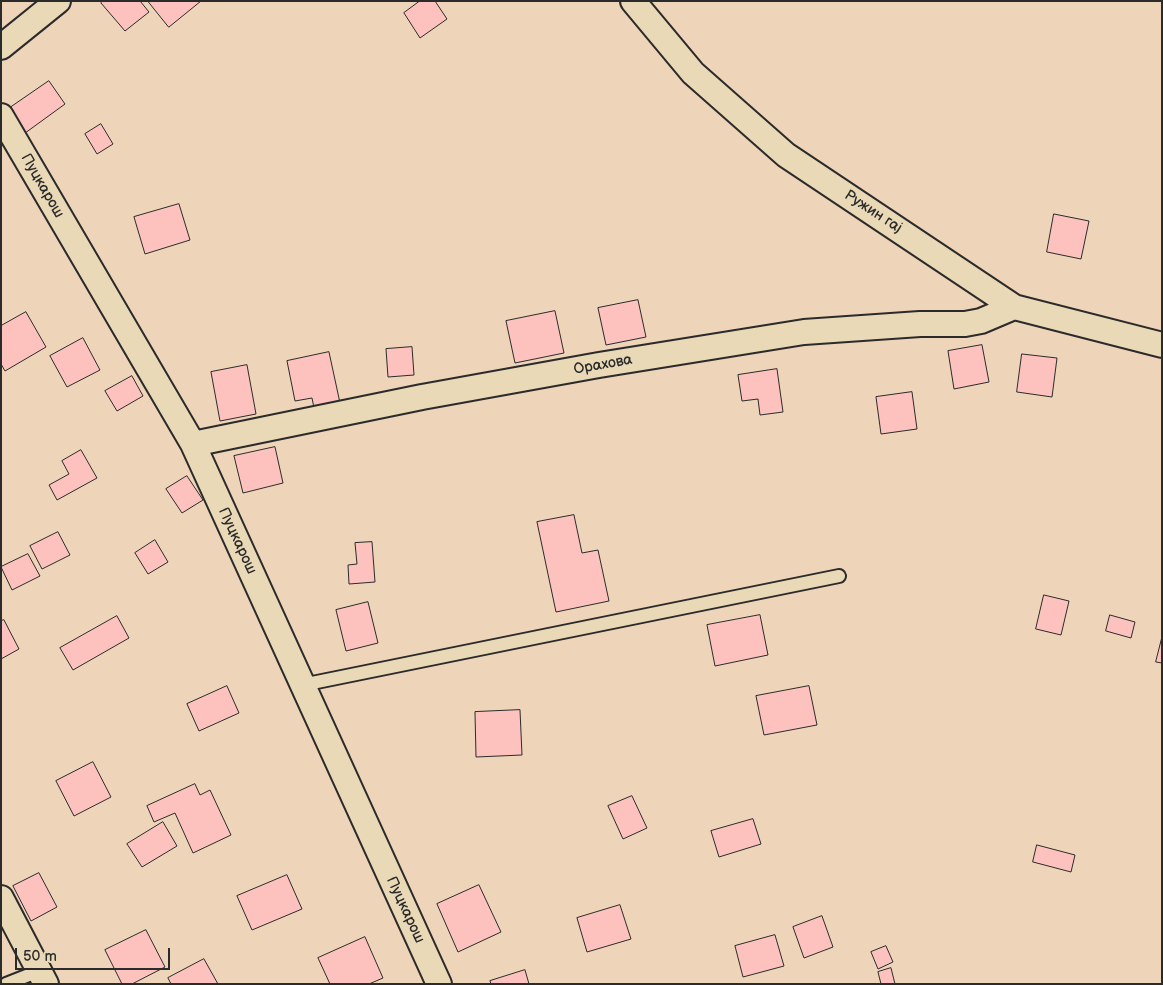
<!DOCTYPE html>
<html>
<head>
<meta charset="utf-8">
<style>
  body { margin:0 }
  #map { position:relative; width:1163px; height:985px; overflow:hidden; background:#eed4b8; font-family:"Balsamiq Sans",sans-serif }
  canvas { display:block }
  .frame { position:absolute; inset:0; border:2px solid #2b2b2b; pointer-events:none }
  .scale { position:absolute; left:15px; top:948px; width:155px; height:22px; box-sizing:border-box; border:2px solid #2b2b2b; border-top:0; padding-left:6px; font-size:15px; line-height:18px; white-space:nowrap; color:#2b2b2b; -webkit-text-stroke:4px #ead9b6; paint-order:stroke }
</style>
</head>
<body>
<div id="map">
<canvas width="1163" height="985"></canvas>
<div class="frame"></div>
<div class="scale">50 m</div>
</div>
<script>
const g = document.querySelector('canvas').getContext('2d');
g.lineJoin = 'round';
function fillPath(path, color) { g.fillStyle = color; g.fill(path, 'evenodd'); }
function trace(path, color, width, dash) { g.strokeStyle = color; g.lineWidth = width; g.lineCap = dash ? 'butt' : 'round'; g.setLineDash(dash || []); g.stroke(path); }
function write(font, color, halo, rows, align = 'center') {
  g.font = font + ' "Balsamiq Sans",sans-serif'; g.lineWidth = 4; g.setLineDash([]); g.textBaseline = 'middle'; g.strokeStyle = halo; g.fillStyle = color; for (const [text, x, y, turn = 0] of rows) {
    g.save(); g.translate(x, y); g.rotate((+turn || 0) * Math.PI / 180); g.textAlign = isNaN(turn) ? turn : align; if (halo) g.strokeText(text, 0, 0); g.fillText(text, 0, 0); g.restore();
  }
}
const building = new Path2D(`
  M103 1H140L149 12 125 31 101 3Z
  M148 1H201L169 27Z
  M420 1H435L447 19 420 38 404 13Z
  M49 81 65 104 21 136 4 112Z
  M101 124 113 144 97 154 85 134Z
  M179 204 190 240 145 254 134 217Z
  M1054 214 1089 221 1081 259 1047 252Z
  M638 300 646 337 606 345 598 308Z
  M555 311 564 353 515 363 506 321Z
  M26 312 46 347 5 371 1 364V326Z
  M83 338 100 370 67 387 50 356Z
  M982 345 989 382 954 389 948 351Z
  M412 347 414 375 388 377 386 349Z
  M329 352 340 403 314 408 312 398 295 401 287 361Z
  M1022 354 1057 358 1052 397 1017 392Z
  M247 365 256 414 220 421 211 372Z
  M777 369 783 412 760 415 758 399 742 401 738 375Z
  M132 376 143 396 117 411 105 391Z
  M912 392 917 429 881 434 876 397Z
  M275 447 283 483 243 493 234 456Z
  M81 450 97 478 57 500 49 485 69 474 62 461Z
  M187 476 203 500 182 513 166 489Z
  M574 515 582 553 598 550 609 601 556 612 537 522Z
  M58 532 70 555 42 569 30 546Z
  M155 540 168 562 148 574 135 553Z
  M372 542 375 582 349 584 348 565 357 564 355 543Z
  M28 554 40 576 12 590 1 567Z
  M1044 595 1069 601 1061 635 1036 629Z
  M368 602 378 643 346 651 336 610Z
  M760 615 768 655 715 666 707 625Z
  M1110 615 1135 622 1131 638 1106 631Z
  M117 616 129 638 73 670 60 648Z
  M4 620 19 649 1 659V621Z
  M1162 637V663L1156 662Z
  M227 686 239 713 199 731 187 704Z
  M809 686 817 725 764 735 756 696Z
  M520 710 522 755 476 757 475 712Z
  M93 762 111 797 74 816 56 781Z
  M195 784 200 795 210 790 231 835 193 853 175 813 154 822 147 806Z
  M632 796 647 828 623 839 608 806Z
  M753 819 761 844 719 857 711 831Z
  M163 822 177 846 142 867 127 844Z
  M1037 845 1075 855 1071 872 1033 862Z
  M39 873 57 907 31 921 13 886Z
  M287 875 302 909 252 930 237 896Z
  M479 885 501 932 458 952 437 904Z
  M620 905 631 939 587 952 577 918Z
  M822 916 833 947 804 958 793 927Z
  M146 930 165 967 132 984H122L105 950Z
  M775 935 784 966 743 977 735 946Z
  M365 937 383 978 369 984H330L318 958Z
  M886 946 893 962 878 969 871 952Z
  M204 959 218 984H171L168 978Z
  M891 968 895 984H881L878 972Z
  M525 970 529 984H491L490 981Z`);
fillPath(building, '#fec2be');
trace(building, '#2b2b2b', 1);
const lane = new Path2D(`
  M302 685 839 576
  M6 984 39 971`);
const street = new Path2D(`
  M633 1 693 73 786 155 1014 307 1162 345
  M1 47 58 1
  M1 116 193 444 439 984
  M193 444 422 397 599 365 804 332 920 324H965L981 321 1014 307
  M1 898 46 984`);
trace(lane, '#2b2b2b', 16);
trace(street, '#2b2b2b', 28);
trace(lane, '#ead9b6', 12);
trace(street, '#ead9b6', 24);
write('15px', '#2b2b2b', '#ead9b6', [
  ["Пуцкарош",42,186,60],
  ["Ружин гај",873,212,33],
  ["Орахова",603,365,-10],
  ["Пуцкарош",237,541,65],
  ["Пуцкарош",405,910,65]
]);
</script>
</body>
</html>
